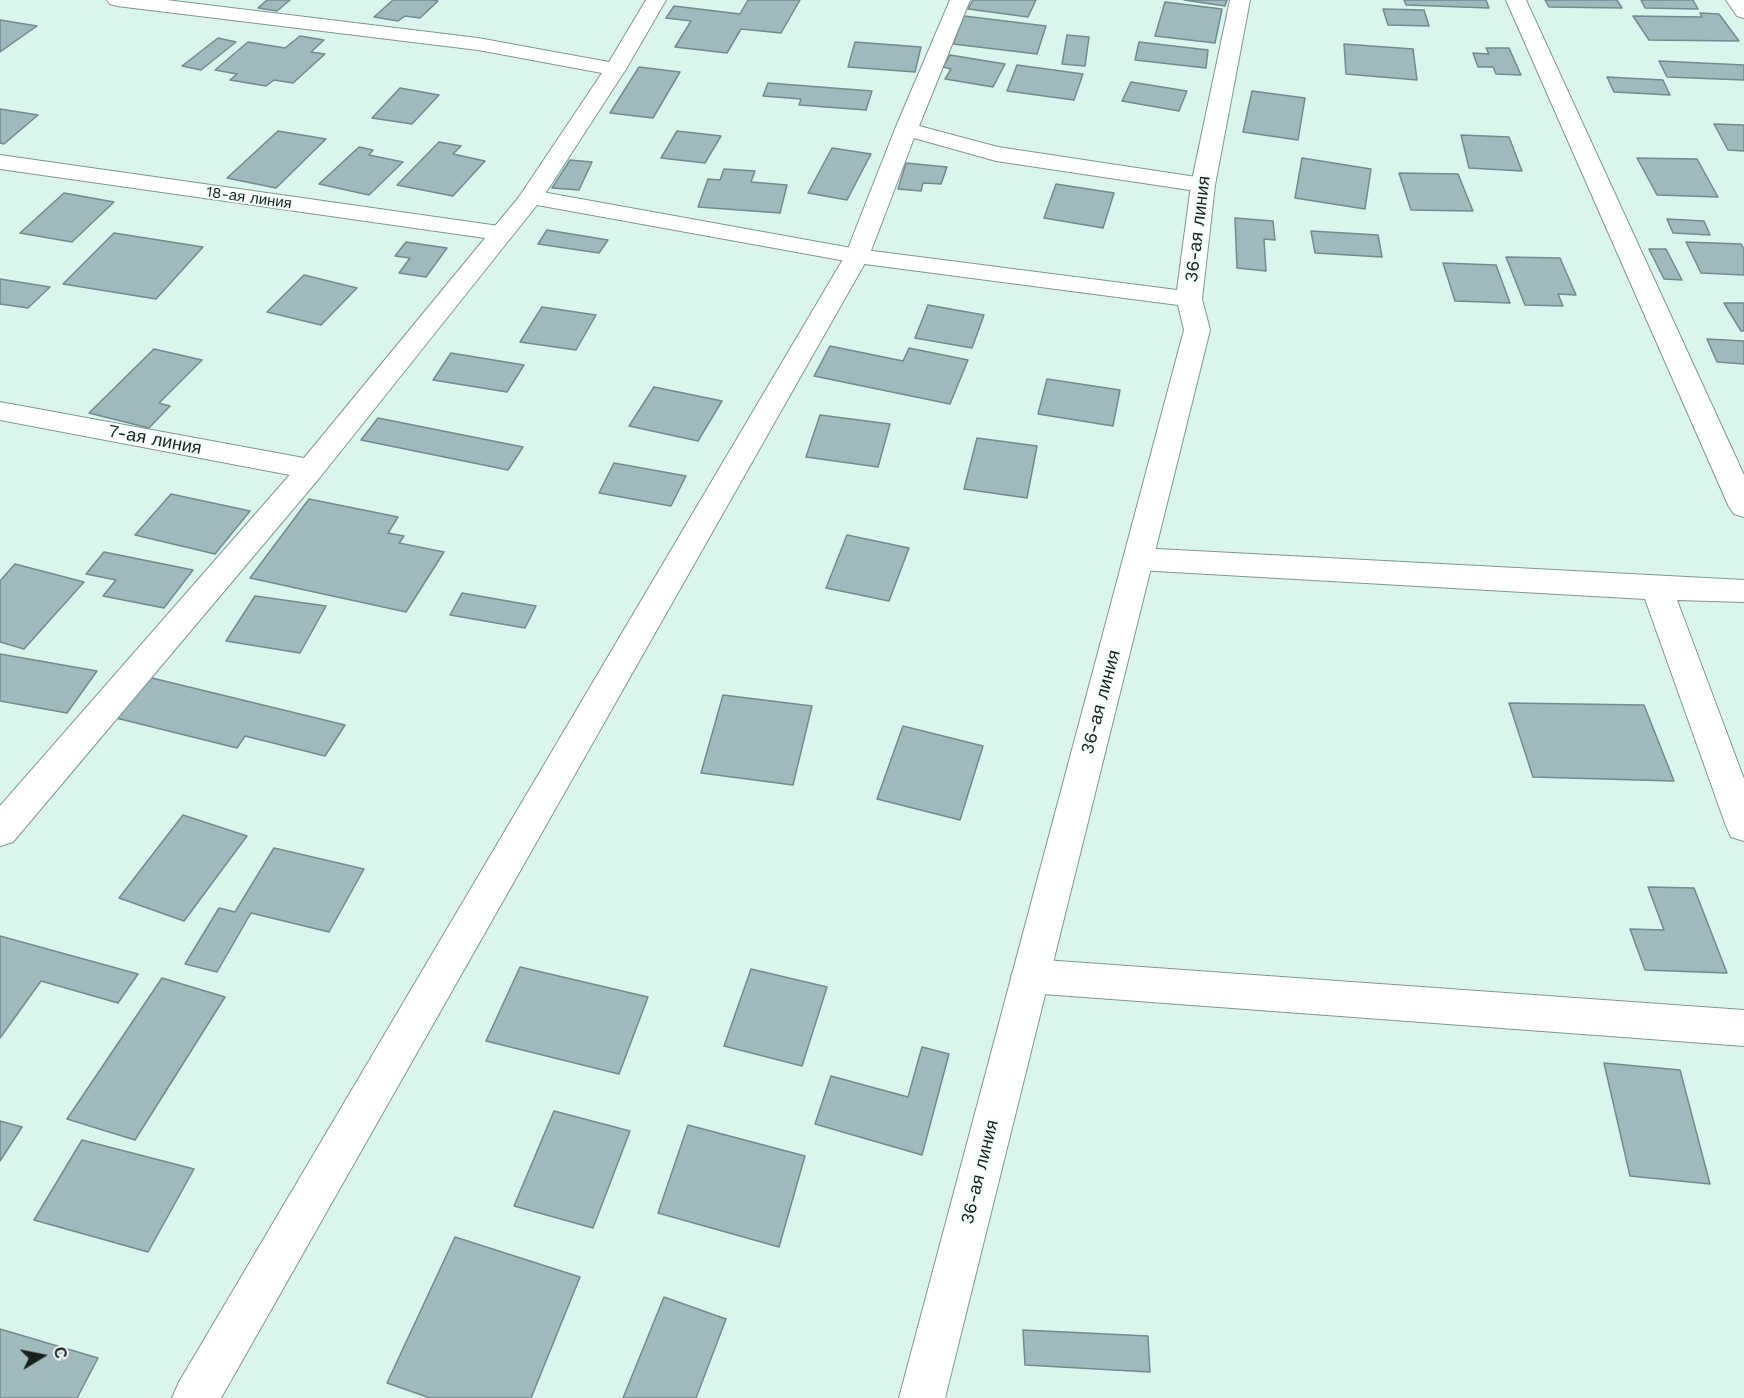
<!DOCTYPE html>
<html>
<head>
<meta charset="utf-8">
<style>
  body { margin:0 }
  #map { position:relative; width:1744px; height:1398px; overflow:hidden; background:#dbf5ed; font-family:"Work Sans",sans-serif }
  canvas { display:block }
  .north { position:absolute; left:12px; top:1326px; width:60px; height:60px; -webkit-text-stroke:4px #f4fefb; paint-order:stroke; rotate:80deg; font-size:16px; font-weight:700; line-height:24px; text-align:center; color:#17201d }
  .north::after { content:''; display:block; margin:auto; width:21px; height:27px; background:#17201d; clip-path:polygon(50% 0,100% 100%,50% 72%,0 100%) }
</style>
</head>
<body>
<div id="map">
<canvas width="1744" height="1398"></canvas>
<div class="north">С</div>
</div>
<script>
const g = document.querySelector('canvas').getContext('2d');
g.lineJoin = 'round';
function fillPath(path, color) { g.fillStyle = color; g.fill(path, 'evenodd'); }
function trace(path, color, width, dash) { g.strokeStyle = color; g.lineWidth = width; g.lineCap = dash ? 'butt' : 'round'; g.setLineDash(dash || []); g.stroke(path); }
function write(font, color, halo, rows, align = 'center') {
  g.font = font + ' "Work Sans",sans-serif'; g.lineWidth = 4.5; g.setLineDash([]); g.textBaseline = 'middle'; g.strokeStyle = halo; g.fillStyle = color; for (const [text, x, y, turn = 0] of rows) {
    g.save(); g.translate(x, y); g.rotate((+turn || 0) * Math.PI / 180); g.textAlign = isNaN(turn) ? turn : align; if (halo) g.strokeText(text, 0, 0); g.fillText(text, 0, 0); g.restore();
  }
}
const building = new Path2D(`
  M267 0H290L277 11 258 8Z
  M393 0H432L438 1 420 18 405 16 398 21 374 17Z
  M748 0H800L781 33 741 29 727 53 675 47 691 21 666 18 674 6 740 14Z
  M973 0H1036L1028 17 968 9Z
  M1184 0H1227L1225 6Z
  M1404 0H1486L1489 8 1406 5Z
  M1545 0H1617L1622 8 1549 7Z
  M1641 0H1693L1698 9 1645 8Z
  M1165 2 1222 9 1215 43 1155 36Z
  M1383 9 1424 10 1429 26 1388 25Z
  M1700 13 1719 14 1739 41 1649 40 1633 16 1702 17Z
  M964 16 1046 26 1037 54 953 44Z
  M0 20 37 26 0 52Z
  M1067 35 1089 37 1085 66 1062 64Z
  M300 36 324 40 311 52 325 54 293 83 274 80 266 86 230 80 237 74 215 70 248 42 285 48Z
  M218 38 236 42 201 70 182 66Z
  M855 42 921 47 915 72 848 67Z
  M1139 42 1208 50 1206 68 1135 60Z
  M1344 44 1413 49 1417 80 1346 74Z
  M1486 48H1509L1521 75 1496 74 1493 67H1478L1473 53 1489 54Z
  M950 55 1005 64 993 87 945 79 951 69 943 67Z
  M1659 61 1744 65V80L1667 77Z
  M1017 65 1083 74 1074 100 1007 91Z
  M639 67 680 72 653 118 610 113Z
  M1607 77 1663 80 1670 95 1614 92Z
  M1131 82 1187 91 1179 111 1122 101Z
  M768 83 872 91 866 110 799 105 801 99 763 96Z
  M400 88 439 95 412 124 372 118Z
  M1252 91 1305 98 1298 140 1243 132Z
  M0 109 38 115 4 144 0 143Z
  M1714 124 1744 125V151L1728 150Z
  M278 131 326 139 276 188 227 178Z
  M677 131 721 136 705 163 661 158Z
  M1461 135 1509 137 1522 171 1469 168Z
  M439 142 461 146 453 154 485 161 453 196 397 185Z
  M359 147 373 150 369 155 403 162 369 195 319 184Z
  M832 148 871 154 847 200 808 193Z
  M1302 158 1371 169 1365 209 1295 198Z
  M1637 158 1697 159 1718 197 1657 195Z
  M570 160 592 162 579 190 552 188Z
  M906 163 947 167 941 184 923 183 921 191 898 189Z
  M724 169 755 171 751 182 787 185 780 213 698 207 708 179 720 180Z
  M1399 173 1458 174 1473 211 1411 210Z
  M1056 184 1114 193 1103 228 1044 218Z
  M64 193 114 202 72 242 20 233Z
  M1235 218 1273 221 1275 240 1264 239 1266 271 1237 268Z
  M1667 219 1704 221 1710 235 1673 233Z
  M547 230 608 240 599 253 538 244Z
  M1311 231 1378 235 1382 257 1315 253Z
  M114 233 203 247 156 299 63 284Z
  M406 242 447 248 426 277 399 273 410 258 395 256Z
  M1686 242 1741 244 1744 249V275L1701 273Z
  M1649 249H1666L1682 280 1664 279Z
  M1506 257 1560 258 1576 295 1558 294 1563 306 1525 305Z
  M1443 263 1496 265 1510 303 1455 301Z
  M304 275 357 288 321 325 267 312Z
  M0 279 50 287 28 308 0 304Z
  M1724 303H1744V331H1741Z
  M928 305 984 315 972 348 915 338Z
  M542 307 596 315 576 350 520 342Z
  M1707 339 1744 341V364L1717 362Z
  M830 346 903 361 909 348 968 360 950 404 814 376Z
  M154 349 202 360 159 403 170 406 149 428 89 413Z
  M451 353 524 365 507 392 433 380Z
  M1047 379 1120 390 1113 426 1038 414Z
  M654 387 722 401 698 441 629 426Z
  M820 415 890 424 878 467 806 457Z
  M378 418 523 447 508 470 361 440Z
  M977 438 1037 446 1027 498 964 489Z
  M614 463 686 476 671 506 599 493Z
  M171 494 250 511 215 554 135 535Z
  M309 499 398 517 388 533 404 536 399 543 444 552 406 612 250 578Z
  M847 535 909 548 889 601 826 588Z
  M104 552 193 570 164 608 103 596 116 580 86 574Z
  M15 564 84 582 24 649 0 642V581Z
  M462 593 536 606 525 628 450 615Z
  M255 596 326 606 300 653 226 641Z
  M0 654 97 671 67 713 0 701Z
  M148 677 345 725 325 756 245 736 237 748 116 718Z
  M723 695 812 706 793 785 701 773Z
  M1509 703 1644 705 1674 781 1533 777Z
  M903 726 983 746 960 820 877 799Z
  M183 815 247 836 184 921 119 898Z
  M274 848 364 869 329 932 251 913 217 972 185 964 219 908 235 912Z
  M1648 887 1694 888 1727 973 1645 970 1630 929 1664 930Z
  M0 936 138 974 118 1003 41 981 0 1038Z
  M520 967 648 997 619 1074 486 1041Z
  M751 969 827 987 802 1066 724 1046Z
  M162 978 225 997 135 1140 67 1119Z
  M922 1047 949 1054 922 1155 815 1124 831 1076 908 1097Z
  M1604 1063 1680 1070 1710 1184 1630 1176Z
  M554 1111 630 1131 593 1228 514 1206Z
  M0 1121 22 1127 0 1161Z
  M688 1125 805 1156 779 1247 658 1213Z
  M82 1140 194 1169 148 1252 34 1220Z
  M455 1237 580 1277 531 1398H430L387 1383Z
  M664 1297 726 1319 696 1398H623Z
  M0 1329 98 1358 77 1398H0Z
  M1023 1330 1148 1336 1150 1372 1025 1365Z`);
fillPath(building, '#9fb9bc');
trace(building, '#728b8e', 1.5);
const street = new Path2D(`
  M107 0H166L478 38 609 62 646 0H666L626 69 543 197 539 202 531 204 523 202 519 197 602 73 478 50 117 6 110 4Z
  M950 0H970L919 126 998 147 1203 178 1211 180 1215 185 1211 190 1203 192 996 161 914 138 869 256 221 1398H172L179 1382 845 256 895 129Z
  M1506 0H1526L1744 475V517L1734 514 1729 507Z
  M1726 0H1744V18L1737 16Z
  M0 155 499 226 508 228 511 233 508 238 499 240 0 169Z
  M311 459 321 462 325 469 321 476 13 842 0 846V806L301 462Z
  M1138 548 1744 580V602L1677 600 1744 779V841L1731 837 1726 826 1645 599 1138 570 1127 567 1123 559 1127 551Z
  M1030 959 1744 1010V1046L1030 993 1017 988 1011 976 1017 964Z`);
const secondary = new Path2D(`
  M1230 0H1250L1215 185 1202 299 1210 330 945 1398H899L1184 330 1178 305 857 263 537 205 321 476 311 479 0 420V402L304 458 523 192 531 190 857 249 1177 290 1191 185Z`);
trace(street, '#809790', 2);
trace(secondary, '#809790', 2);
fillPath(street, '#fff');
fillPath(secondary, '#fff');
write('15px', '#17201d', '#f4fefb', [
  ["18-ая линия",249,198,8]
]);
write('18px', '#17201d', '#f4fefb', [
  ["36-ая линия",1198,229,-83],
  ["7-ая линия",155,440,11],
  ["36-ая линия",1101,702,-75],
  ["36-ая линия",980,1172,-76]
]);
</script>
</body>
</html>
